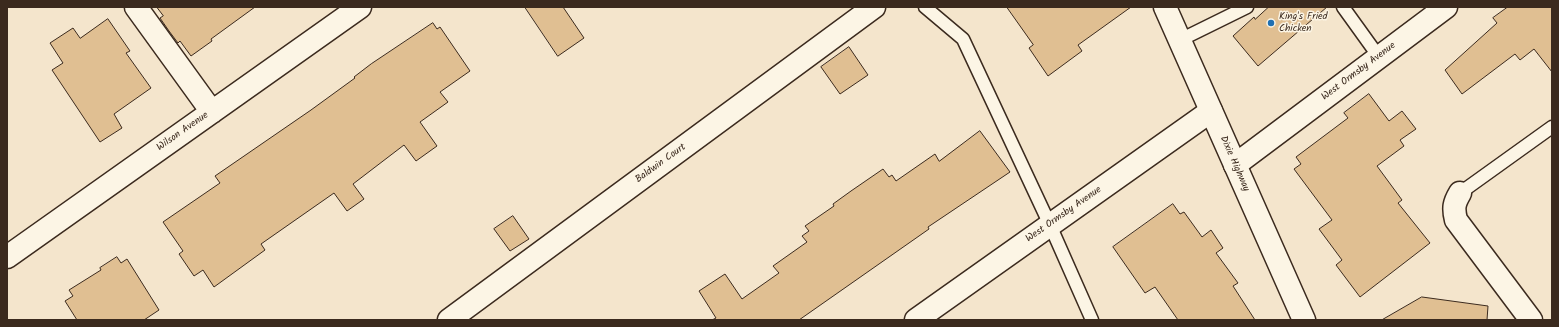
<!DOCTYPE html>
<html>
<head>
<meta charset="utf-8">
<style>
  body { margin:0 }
  #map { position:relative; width:1559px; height:327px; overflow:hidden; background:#f4e5cc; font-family:Kalam,sans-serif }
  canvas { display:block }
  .frame { position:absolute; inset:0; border:8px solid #3b2a1e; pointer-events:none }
</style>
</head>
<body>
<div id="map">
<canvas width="1559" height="327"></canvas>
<div class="frame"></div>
</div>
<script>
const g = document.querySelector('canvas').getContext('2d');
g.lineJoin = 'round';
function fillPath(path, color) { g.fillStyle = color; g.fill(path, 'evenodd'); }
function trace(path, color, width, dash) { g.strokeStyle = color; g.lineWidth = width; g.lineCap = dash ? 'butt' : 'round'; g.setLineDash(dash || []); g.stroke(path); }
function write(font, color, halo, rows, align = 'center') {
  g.font = font + ' Kalam,sans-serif'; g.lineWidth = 3; g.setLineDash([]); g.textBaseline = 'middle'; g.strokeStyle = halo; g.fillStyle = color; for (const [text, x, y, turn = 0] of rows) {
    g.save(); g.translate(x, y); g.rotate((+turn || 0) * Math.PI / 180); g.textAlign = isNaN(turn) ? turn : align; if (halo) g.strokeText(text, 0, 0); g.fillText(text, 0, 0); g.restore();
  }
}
const building = new Path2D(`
  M157 7H255L211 39 212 41 191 56 180 41 178 43 169 31 160 18 163 16Z
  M525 7H563L584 38 558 56Z
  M1007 7H1131L1078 45 1082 51 1048 76 1029 48 1033 45Z
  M1269 7H1327L1258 66 1233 36 1254 17 1255 19Z
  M1508 7H1552V72L1534 49 1520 60 1515 54 1462 94 1445 70 1497 23 1493 18Z
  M108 19 130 51 126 53 151 88 114 114 122 128 100 142 52 70 63 63 50 43 73 28 80 38Z
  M433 23 437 29 440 27 470 71 440 92 448 102 420 122 437 146 416 161 404 145 353 184 364 199 347 211 334 193 261 244 265 250 214 287 203 270 194 276 179 254 183 251 163 222 220 183 215 176 311 110 355 78 354 77 371 64Z
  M849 47 868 75 840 94 821 67Z
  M1369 94 1389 121 1402 111 1416 129 1400 140 1404 146 1377 166 1402 200 1398 203 1430 243 1360 297 1336 265 1342 260 1319 229 1332 220 1294 169 1301 164 1296 157 1348 118 1344 113Z
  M980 131 1010 172 928 227 929 229 799 320H712L716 318 699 291 725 274 742 299 779 273 773 266 807 242 802 236 809 231 805 226 834 206 833 204 851 191 883 169 889 177 892 175 896 181 935 154 939 161Z
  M1173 204 1180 214 1184 212 1202 237 1211 230 1223 248 1216 253 1238 283 1233 286 1255 320H1178L1155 287 1145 293 1113 247Z
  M513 216 529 239 510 251 494 229Z
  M117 257 121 263 127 259 159 310 144 320H77L65 301 73 296 69 290 101 270 100 268Z
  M1422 297 1488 306 1487 320H1382Z`);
fillPath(building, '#e0bf92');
trace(building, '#3b2a1e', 1);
const lane = new Path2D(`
  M925 7 963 39 1050 225 1092 320
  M1343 7 1379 57
  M1180 40 1247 7
  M1460 193 1552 127`);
const street = new Path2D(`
  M136 7 212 112
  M1235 165 1446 7
  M1460 193C1454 203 1453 208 1456 220L1531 320
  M7 257 360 7
  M449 320 874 7
  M916 320 1211 111`);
const secondary = new Path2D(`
  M1165 7 1304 320`);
trace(lane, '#3b2a1e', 15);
trace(street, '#3b2a1e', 25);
trace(secondary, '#3b2a1e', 25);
trace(lane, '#fcf5e5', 12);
trace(street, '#fcf5e5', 22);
trace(secondary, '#fcf5e5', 22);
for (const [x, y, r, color] of [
  [1271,23,4,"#1f6fb2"]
]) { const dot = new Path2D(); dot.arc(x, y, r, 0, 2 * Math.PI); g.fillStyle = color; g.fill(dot); trace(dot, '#fcf5e5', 1.5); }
write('10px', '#3b2a1e', '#fcf5e5', [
  ["King's Fried",1279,17],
  ["Chicken",1279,29]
], 'left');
write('10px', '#3b2a1e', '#fcf5e5', [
  ["West Ormsby Avenue",1359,72,-37],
  ["Wilson Avenue",183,132,-35],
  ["Baldwin Court",661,164,-36],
  ["Dixie Highway",1234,164,66],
  ["West Ormsby Avenue",1064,215,-35]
]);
</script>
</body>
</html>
